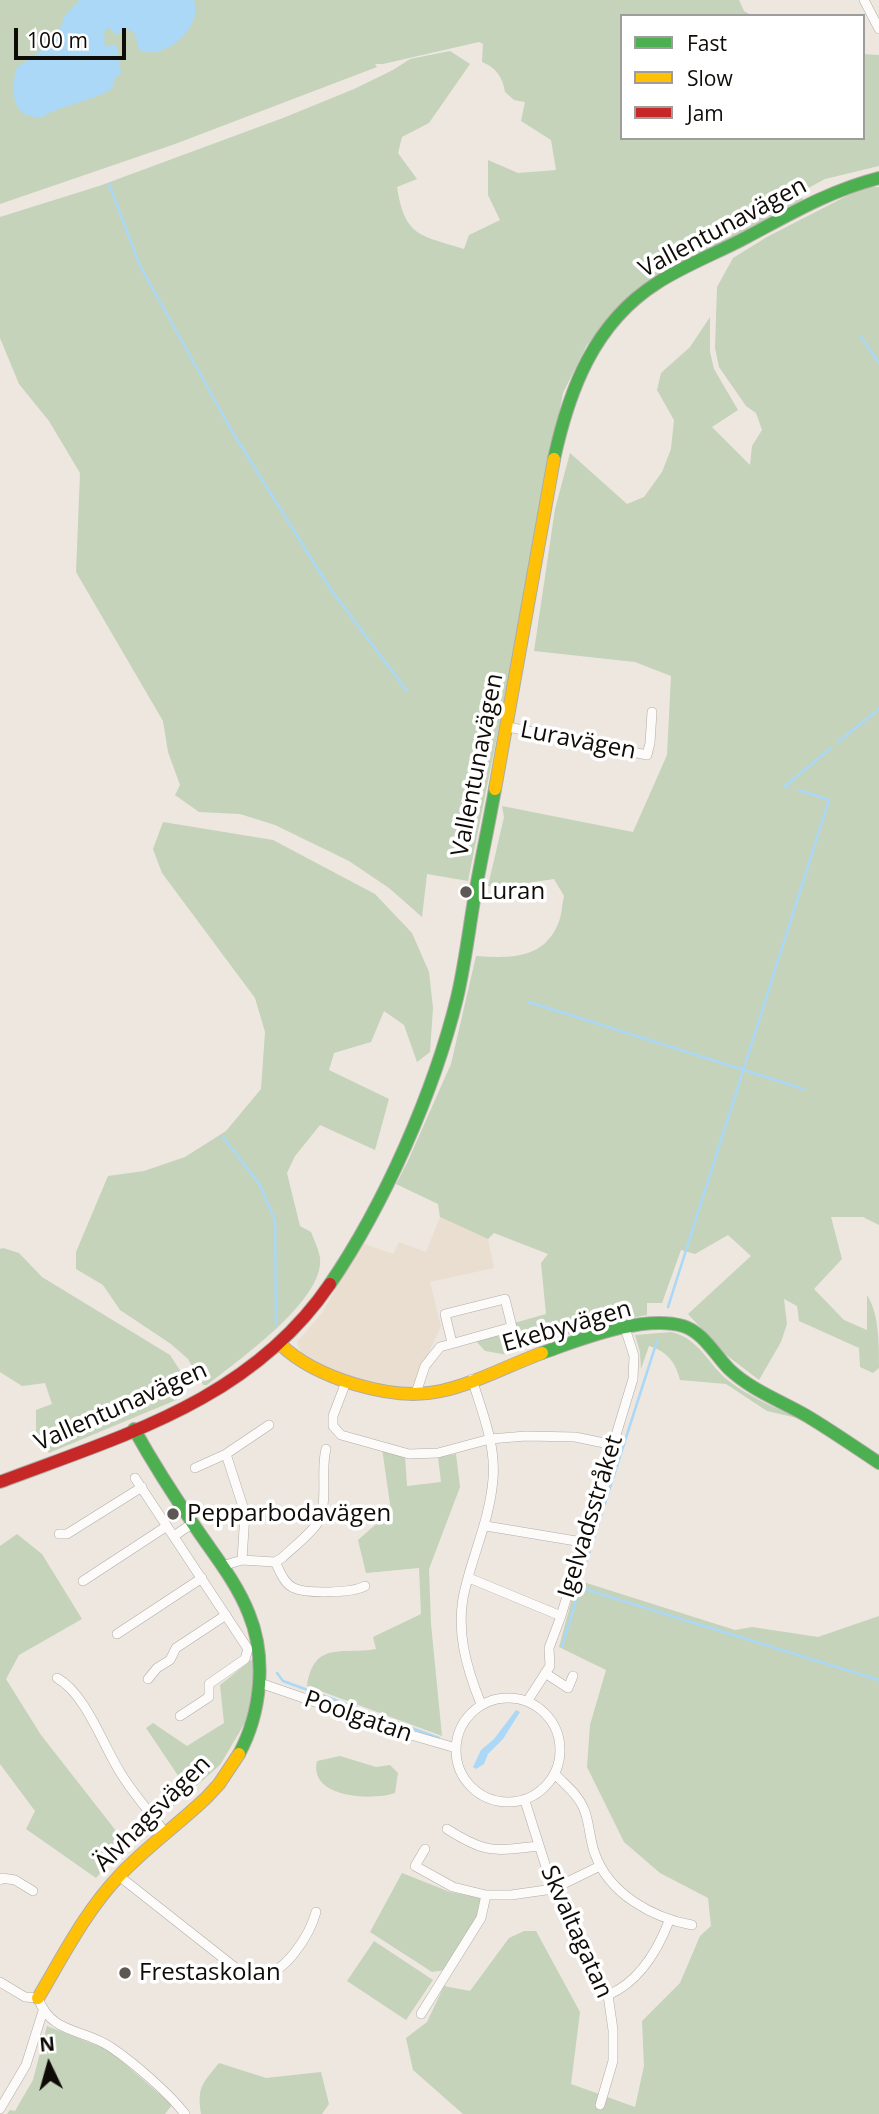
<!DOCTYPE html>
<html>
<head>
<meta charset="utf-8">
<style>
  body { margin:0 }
  #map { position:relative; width:879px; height:2114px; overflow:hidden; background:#ede7e0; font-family:"Open Sans",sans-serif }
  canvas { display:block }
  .legend { position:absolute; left:620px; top:14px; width:245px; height:126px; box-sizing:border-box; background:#fff; border:2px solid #9f9d9c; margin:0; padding:9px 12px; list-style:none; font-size:21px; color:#0f0b07 }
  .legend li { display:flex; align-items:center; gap:14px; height:35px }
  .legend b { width:35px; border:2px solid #9f9d9c }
  .north { position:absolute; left:14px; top:2030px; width:70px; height:70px; -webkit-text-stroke:5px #fff; paint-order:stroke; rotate:355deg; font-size:19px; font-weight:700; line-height:28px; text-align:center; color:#0f0b07 }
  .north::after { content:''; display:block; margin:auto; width:24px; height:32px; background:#0f0b07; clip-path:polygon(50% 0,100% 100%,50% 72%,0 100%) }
  .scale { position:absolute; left:14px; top:28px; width:112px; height:32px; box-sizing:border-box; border:4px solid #0f0b07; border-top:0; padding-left:9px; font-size:21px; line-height:24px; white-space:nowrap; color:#0f0b07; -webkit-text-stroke:5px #fff; paint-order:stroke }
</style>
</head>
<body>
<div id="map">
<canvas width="879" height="2114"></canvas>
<ul class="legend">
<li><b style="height:9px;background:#4caf50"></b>Fast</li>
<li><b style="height:9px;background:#ffc107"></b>Slow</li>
<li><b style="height:9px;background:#c62828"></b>Jam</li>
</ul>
<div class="north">N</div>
<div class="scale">100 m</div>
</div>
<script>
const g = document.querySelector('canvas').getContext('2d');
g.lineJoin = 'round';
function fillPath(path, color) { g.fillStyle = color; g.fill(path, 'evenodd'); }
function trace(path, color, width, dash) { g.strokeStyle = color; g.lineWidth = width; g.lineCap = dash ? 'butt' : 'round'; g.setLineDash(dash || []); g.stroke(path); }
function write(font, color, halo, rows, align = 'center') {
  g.font = font + ' "Open Sans",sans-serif'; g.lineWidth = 7; g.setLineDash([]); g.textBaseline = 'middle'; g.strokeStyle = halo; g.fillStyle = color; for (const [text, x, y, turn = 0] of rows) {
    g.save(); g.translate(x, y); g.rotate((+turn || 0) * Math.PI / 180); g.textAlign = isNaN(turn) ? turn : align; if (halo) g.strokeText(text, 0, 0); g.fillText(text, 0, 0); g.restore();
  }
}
fillPath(new Path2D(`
  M440 1217 488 1239 494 1268 430 1282 441 1326 412 1389 375 1385 304 1361 297 1342 322 1313 362 1243 393 1254 399 1242 426 1252Z`), '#eaded0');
fillPath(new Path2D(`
  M0 0H739L744 11 753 16H622V138H863V54L879 55V166L825 179 801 192 803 200 690 259 622 307 587 345 563 393 518 632 468 881 427 874 422 917 389 888 349 861 275 825 240 814 199 812 175 795 180 785 168 752 163 721 76 572 80 473 49 421 19 384 0 338V217L99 186 283 118 354 89 393 70 410 59 450 51 470 64 429 123 402 137 398 153 417 179 397 187C405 238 421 235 464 249L469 235 500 220 488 195V160L518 173 556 170 551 140 521 121 525 102 514 100 505 92C503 78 496 67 482 62L483 44 479 42 383 64H375L377 67 175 144 0 204Z
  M864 187H879V1225L863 1217H831L842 1259 814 1289 844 1320 867 1330V1295C879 1314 879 1342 879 1368L873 1373 860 1367 859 1348 799 1321 797 1306 784 1299 787 1324 781 1342 759 1380 725 1354 688 1314 751 1256 728 1235 695 1254 681 1250 662 1303H647V1315L596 1325 508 1355 485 1351 476 1341 514 1323 546 1314 541 1263 548 1254 494 1233 488 1239 440 1217 438 1204 396 1184 407 1163 451 1064 476 956C509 958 543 960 558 924 562 915 562 904 564 896L554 879 500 887 488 886 504 817 502 806 633 832 667 755 671 676 635 662 534 651 555 509 570 453 627 504 644 497 662 472 671 449 674 420 657 390 661 373 690 347 710 317V352L714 369 738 410 712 427 750 465 752 446 762 430 756 413 746 406 719 367 715 348 717 287 733 258 767 237Z
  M163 822 273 840 375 894 412 933 429 972 433 1008 430 1052 417 1062 404 1025 384 1011 371 1042 334 1053 329 1070 389 1099 375 1150 320 1125 295 1156 287 1173 300 1226 311 1232C314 1240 319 1250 320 1258 325 1300 236 1362 207 1385H203L188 1359 171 1344 120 1310 103 1285 76 1269V1252L108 1176 144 1171 185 1157 226 1131 261 1089 265 1032 255 998 162 873 153 849Z
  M3 1248 19 1253 42 1277 170 1355 187 1381 181 1398 49 1453 36 1435V1410L52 1404 45 1383 22 1386 0 1372V1249Z
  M672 1332C701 1340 708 1365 729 1381 749 1397 775 1407 797 1418L767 1411 726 1384 680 1380C676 1363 667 1351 649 1346L641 1369 640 1352 635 1335Z
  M382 1448 405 1457 407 1486 441 1482 438 1457 456 1454 460 1487 429 1569 431 1624 442 1736 307 1686C314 1640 342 1655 376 1649L373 1637 421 1614 419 1568 366 1573 358 1540 391 1511Z
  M17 1534 42 1554 82 1619 19 1655 6 1679 41 1735 120 1836 183 1783 146 1728 153 1723 187 1746 224 1723 220 1685 255 1657 253 1699 246 1721 220 1765 112 1860 96 1878 26 1829 35 1811 0 1764V1546Z
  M577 1580 735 1630 752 1627 818 1637 879 1616V2114H463L413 2070 406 2038 427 2022 444 1986 470 1991 509 1938 524 1931H536L580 2012 571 2084 635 2107 644 2066 642 2021 680 1983 700 1936 711 1926 708 1898 660 1873 624 1842 587 1767 590 1725 606 1670 559 1647Z
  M340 1756 376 1767 390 1765 398 1773 395 1793C372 1801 308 1798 317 1761Z
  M402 1873 450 1892 481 1898 478 1916 445 1970 432 1972 370 1932Z
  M374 1941 433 1980 406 2020 347 1981Z
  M47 2026 109 2050 172 2105 165 2114H7L10 2110 15 2111 33 2080Z
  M219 2063 266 2078 321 2072 329 2104 322 2114H201C197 2087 202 2084 219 2063Z`), '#c4d3ba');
fillPath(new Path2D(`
  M79 0H194C204 26 165 62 139 50L135 34 128 29 116 35 109 27 104 32 105 47 116 44 121 73 115 78 112 89C90 102 63 104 40 118 35 117 28 116 23 113 10 103 13 80 17 67L33 57 51 41 60 29 64 17Z
  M516 1710 520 1712 503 1739 488 1754 484 1764 476 1769 473 1767 481 1750 494 1739Z`), '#abd8f6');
trace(new Path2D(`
  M109 184 140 266 233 433 329 587 407 691
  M861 337 879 363
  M838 742 879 709
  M788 787 785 786 831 748
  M529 1002 804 1089
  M223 1137 260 1185 275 1221 276 1324
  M668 1307 829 800 799 790
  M582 1575 657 1341
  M578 1587 879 1680
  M562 1646 574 1608 579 1585
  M277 1673 283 1681 439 1738`), '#abd8f6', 2.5);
const street = new Path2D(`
  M864 0 879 29
  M508 727 647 755 650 743 652 712
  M472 1379C482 1412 496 1445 493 1479 490 1518 474 1551 465 1589 455 1629 466 1667 481 1704
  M346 1382 333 1416V1426L341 1435 409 1454 438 1453 490 1439 526 1436 575 1437 614 1445
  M416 1393 425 1366 440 1347 512 1327 505 1299 445 1314 452 1343
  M195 1468 226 1454 269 1425
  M135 1478 248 1649 245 1659 209 1684V1697L180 1716
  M486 1526 582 1542
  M59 1534H67L142 1487
  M174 1536 193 1523
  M242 1560 275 1562 282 1558C291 1549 312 1533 318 1522 329 1500 320 1472 326 1449
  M275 1562C280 1571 284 1584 294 1588 307 1594 353 1593 365 1586
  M222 1566 242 1560 245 1513 226 1454
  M469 1578 561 1616
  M83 1581 167 1526
  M117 1634 202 1578
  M545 1673 568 1688 573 1676
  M57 1678C85 1693 103 1745 120 1772 133 1794 151 1813 166 1834
  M148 1679 157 1668 170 1660 176 1648 226 1615
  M260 1683 411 1735 456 1748
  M456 1750a52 52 0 1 1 104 0a52 52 0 1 1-104 0Z
  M528 1700 550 1666 549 1648 561 1616 633 1379 634 1356 625 1328
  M555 1774C565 1785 577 1793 583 1807 590 1821 589 1839 595 1854 609 1894 653 1918 692 1925
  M525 1801 553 1889 597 1977 608 1995 613 2030V2061L600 2105
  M447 1829C486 1854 494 1851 538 1846
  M425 1849 415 1866 453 1887 486 1895H511L553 1889 600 1866
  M119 1876 237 1969C244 1971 252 1975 259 1975 285 1976 310 1934 316 1912
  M0 1880 2 1878 15 1880 33 1891
  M0 1982 25 1997 38 1998C52 2036 85 2028 112 2048 134 2063 169 2093 185 2114
  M608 1995C639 1982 657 1952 669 1921
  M421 2014 481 1918 486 1895
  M0 2109 26 2065 43 2011`);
const fast = new Path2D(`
  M554 459C569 390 594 323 657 283 685 265 717 253 747 237 790 214 831 190 879 178
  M330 1284C384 1205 434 1092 457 998 465 964 469 929 475 894 481 859 489 824 495 789
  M542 1353C579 1340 643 1314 683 1326 703 1332 715 1355 729 1369 751 1390 781 1401 807 1416 832 1431 855 1447 879 1463
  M134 1429C153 1463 174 1496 196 1528 215 1556 237 1583 249 1614 267 1658 261 1713 239 1754`);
const slow = new Path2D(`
  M495 789 554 459
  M280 1344C315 1378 392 1402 441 1391 474 1384 509 1365 542 1353
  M38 1998C63 1956 85 1912 119 1876 146 1847 179 1824 207 1797L219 1784 239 1754`);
const jam = new Path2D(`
  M0 1482C124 1435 251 1400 330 1284`);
trace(street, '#b0aca6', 10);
trace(fast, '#b0aca6', 14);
trace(slow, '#b0aca6', 14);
trace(jam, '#b0aca6', 14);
trace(street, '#fcfbfa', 9);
trace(fast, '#4caf50', 12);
trace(slow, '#ffc107', 12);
trace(jam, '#c62828', 12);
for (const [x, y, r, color] of [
  [466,892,7,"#5d5853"],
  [173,1514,7,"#5d5853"],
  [125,1973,7,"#5d5853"]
]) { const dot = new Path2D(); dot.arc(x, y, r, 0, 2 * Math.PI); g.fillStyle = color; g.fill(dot); trace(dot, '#fff', 2.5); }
write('24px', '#0f0b07', '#fff', [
  ["Vallentunavägen",723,228,-28],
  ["Luravägen",578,741,11],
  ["Vallentunavägen",478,765,-79],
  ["Ekebyvägen",567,1327,-16],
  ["Vallentunavägen",121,1407,-24],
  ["Igelvadsstråket",591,1517,-73],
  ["Poolgatan",358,1717,19],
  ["Älvhagsvägen",153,1814,-45],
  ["Skvaltagatan",576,1932,66]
]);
write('24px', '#0f0b07', '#fff', [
  ["Luran",480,892],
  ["Pepparbodavägen",187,1514],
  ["Frestaskolan",139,1973]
], 'left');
</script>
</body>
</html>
